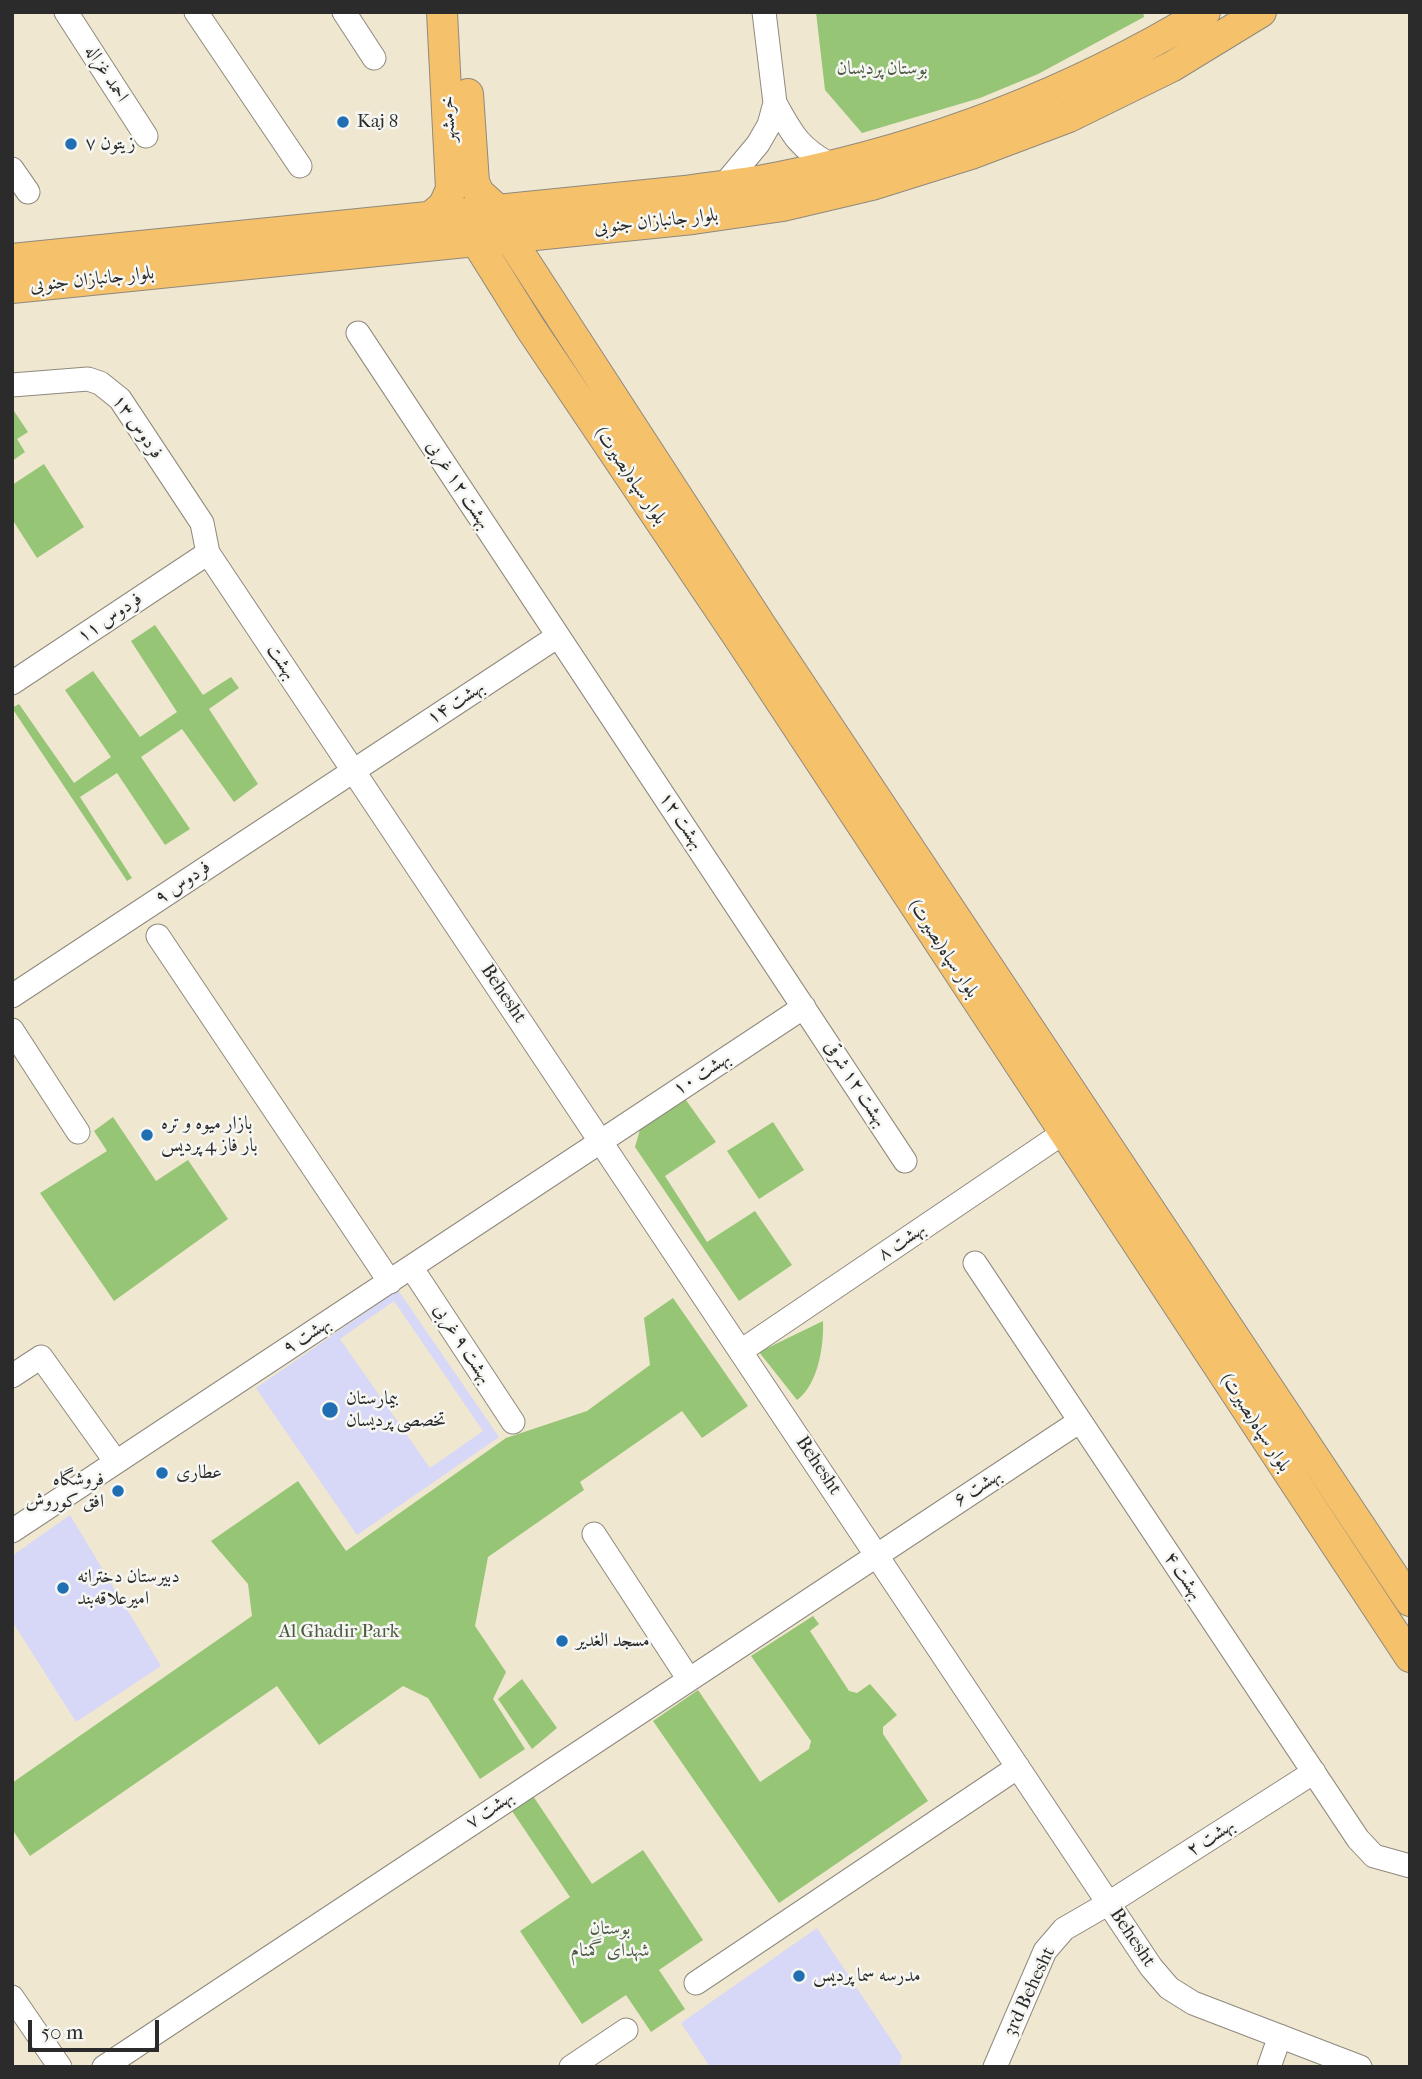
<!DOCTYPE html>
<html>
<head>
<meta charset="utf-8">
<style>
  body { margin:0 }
  #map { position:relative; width:1422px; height:2079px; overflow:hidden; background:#f0e7d0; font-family:"IM FELL French Canon",serif }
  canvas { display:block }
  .frame { position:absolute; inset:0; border:14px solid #2b2b2b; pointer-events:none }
  .scale { position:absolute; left:28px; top:2020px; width:131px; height:32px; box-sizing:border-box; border:4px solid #2b2b2b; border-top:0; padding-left:9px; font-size:21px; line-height:24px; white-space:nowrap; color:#2b2b2b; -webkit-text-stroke:5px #f6f6f2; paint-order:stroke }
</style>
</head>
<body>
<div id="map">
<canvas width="1422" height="2079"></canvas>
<div class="frame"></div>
<div class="scale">50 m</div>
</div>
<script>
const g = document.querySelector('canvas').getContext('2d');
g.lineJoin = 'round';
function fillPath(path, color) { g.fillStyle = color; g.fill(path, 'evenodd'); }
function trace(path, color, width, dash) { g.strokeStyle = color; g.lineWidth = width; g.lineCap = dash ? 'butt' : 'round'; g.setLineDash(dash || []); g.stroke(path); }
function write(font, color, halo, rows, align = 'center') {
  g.font = font + ' "IM FELL French Canon",Amiri,serif'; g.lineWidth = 5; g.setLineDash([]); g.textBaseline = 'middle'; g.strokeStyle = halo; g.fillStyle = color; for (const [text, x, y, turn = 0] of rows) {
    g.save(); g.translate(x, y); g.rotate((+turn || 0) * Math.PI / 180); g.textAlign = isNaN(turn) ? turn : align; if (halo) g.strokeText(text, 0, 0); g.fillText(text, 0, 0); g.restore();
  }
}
fillPath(new Path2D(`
  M398 1290 499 1437 357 1535 256 1388ZM394 1301 483 1431 430 1468 340 1339Z
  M70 1515 161 1666 76 1722 12 1621V1556Z
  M817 1928 902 2056 899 2067H710L681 2023Z`), '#d7d7f8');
fillPath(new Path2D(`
  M816 12H1143L1144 17 1038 74 980 98 862 133 825 90Z
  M12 408 28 432 17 439 25 452 12 461Z
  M44 464 84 527 37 558 12 519V485Z
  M155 625 203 695 231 677 239 688 209 709 258 784 234 802 182 729 141 757 190 829 165 845 117 773 80 797 132 878 127 881 12 708 19 704 74 783 111 757 65 690 93 671 140 737 177 712 131 641Z
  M683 1096 716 1142 665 1176 707 1242 755 1211 792 1265 739 1301 635 1147 641 1126Z
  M113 1117 156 1181 188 1160 228 1219 114 1301 40 1193 107 1151 94 1131Z
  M773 1122 804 1170 759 1199 727 1151Z
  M673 1298 748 1406 702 1438 682 1411 580 1482 584 1490 488 1557 475 1626 506 1672 493 1699 525 1749 480 1779 428 1698 403 1686 319 1745 277 1686 30 1856 12 1829V1783L252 1616 248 1584 211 1541 298 1481 346 1551 506 1438 587 1411 650 1365 644 1318Z
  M823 1321C824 1346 818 1385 797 1400L759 1352Z
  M813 1616 819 1624 810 1631 849 1691 857 1693 870 1684 897 1715 883 1727V1734L928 1801 779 1903 653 1721 698 1690 760 1782 809 1749 811 1741 751 1656Z
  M522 1679 557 1728 532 1749 498 1699Z
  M531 1793 592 1884 643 1850 703 1940 659 1970 685 2009 651 2032 626 1995 582 2024 520 1931 570 1897 510 1808Z`), '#95c575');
const minor = new Path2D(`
  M66 12 146 136
  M196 12 300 166
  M344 12 374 58
  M775 103C792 134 799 148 831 165
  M12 169 28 192
  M723 186 758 144 769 125 775 103 764 12
  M358 333 905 1161
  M12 385 88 379 100 383 120 399 202 523 208 553 1151 1967 1169 1988 1193 2003 1360 2067
  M12 683 208 553
  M158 936 390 1282
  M12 996 558 636
  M12 1030 78 1132
  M975 1263 1358 1839 1374 1856 1410 1866
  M411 1267 513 1422
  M741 1351 1063 1133
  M12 1376 41 1357 116 1462
  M12 1531 804 1007
  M594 1534 688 1678
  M696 1983 1018 1767
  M12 1997 60 2067
  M104 2067 1080 1421
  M571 2067 626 2030
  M995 2067 1045 1951 1064 1929 1109 1903 1314 1772
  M1269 2067 1280 2036`);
const major = new Path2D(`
  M468 94 474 182 479 193 498 210
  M429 218 444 205 451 189 442 12
  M509 237 762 627 1410 1601
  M476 241 531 329 741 641 1410 1657
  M12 259 685 191C716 186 748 184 780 177 930 147 1075 91 1205 12
  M12 288 693 219 783 206 872 185 971 154 1069 117 1171 67 1261 12`);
trace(minor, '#8e897e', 25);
trace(major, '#8e897e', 32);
trace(minor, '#fff', 23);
trace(major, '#f5c16b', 30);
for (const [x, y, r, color] of [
  [343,122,7,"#1f6fb2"],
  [71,144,7,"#1f6fb2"],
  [147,1135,7,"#1f6fb2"],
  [330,1410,9,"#1f6fb2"],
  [162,1473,7,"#1f6fb2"],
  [118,1491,7,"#1f6fb2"],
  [63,1588,7,"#1f6fb2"],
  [562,1641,7,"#1f6fb2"],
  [799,1976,7,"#1f6fb2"]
]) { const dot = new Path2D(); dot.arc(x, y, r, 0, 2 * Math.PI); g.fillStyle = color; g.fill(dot); trace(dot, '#f6f6f2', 2.5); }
write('19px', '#4b5941', '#f6f6f2', [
  ["بوستان پردیسان",882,69],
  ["Al Ghadir Park",339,1632],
  ["بوستان",610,1929],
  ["شهدای گمنام",610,1951]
]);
write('19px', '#2b2b2b', '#f6f6f2', [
  ["احمد غزاله",106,74,57],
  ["خرمشهر",449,119,-92],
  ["بلوار جانبازان جنوبی",656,222,-6],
  ["بلوار جانبازان جنوبی",92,280,-6],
  ["فردوس ۱۳",137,427,55],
  ["بلوار سپاه(بصیرت)",630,476,56],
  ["بهشت ۱۲ غربی",458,485,57],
  ["فردوس ۱۱",110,618,-34],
  ["بهشت",281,662,56],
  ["بهشت ۱۴",456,703,-33],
  ["بهشت ۱۲",681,821,56],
  ["فردوس ۹",183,883,-34],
  ["بلوار سپاه(بصیرت)",943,949,57],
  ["Behesht",503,994,56],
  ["بهشت ۱۰",702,1074,-33],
  ["بهشت ۱۲ شرقی",855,1084,57],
  ["بهشت ۸",902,1242,-34],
  ["بهشت ۹",307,1336,-33],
  ["بهشت ۹ غربی",462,1344,57],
  ["بلوار سپاه(بصیرت)",1255,1423,57],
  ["Behesht",818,1466,56],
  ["بهشت ۶",978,1488,-33],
  ["بهشت ۴",1183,1576,56],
  ["بهشت ۷",490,1810,-34],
  ["بهشت ۲",1211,1838,-33],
  ["Behesht",1132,1938,56],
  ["3rd Behesht",1030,1992,-65]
]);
write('19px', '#2b2b2b', '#f6f6f2', [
  ["Kaj 8",357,122],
  ["زیتون ۷",85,144],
  ["بازار میوه و تره",161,1124],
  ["بار فاز 4 پردیس",161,1146],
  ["بیمارستان",346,1399],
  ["تخصصی پردیسان",346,1421],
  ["عطاری",176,1473],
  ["فروشگاه",104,1480,"right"],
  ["افق کوروش",104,1502,"right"],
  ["دبیرستان دخترانه",77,1577],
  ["امیرعلاقه‌بند",77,1599],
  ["مسجد الغدیر",576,1641],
  ["مدرسه سما پردیس",813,1976]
], 'left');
</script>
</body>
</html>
